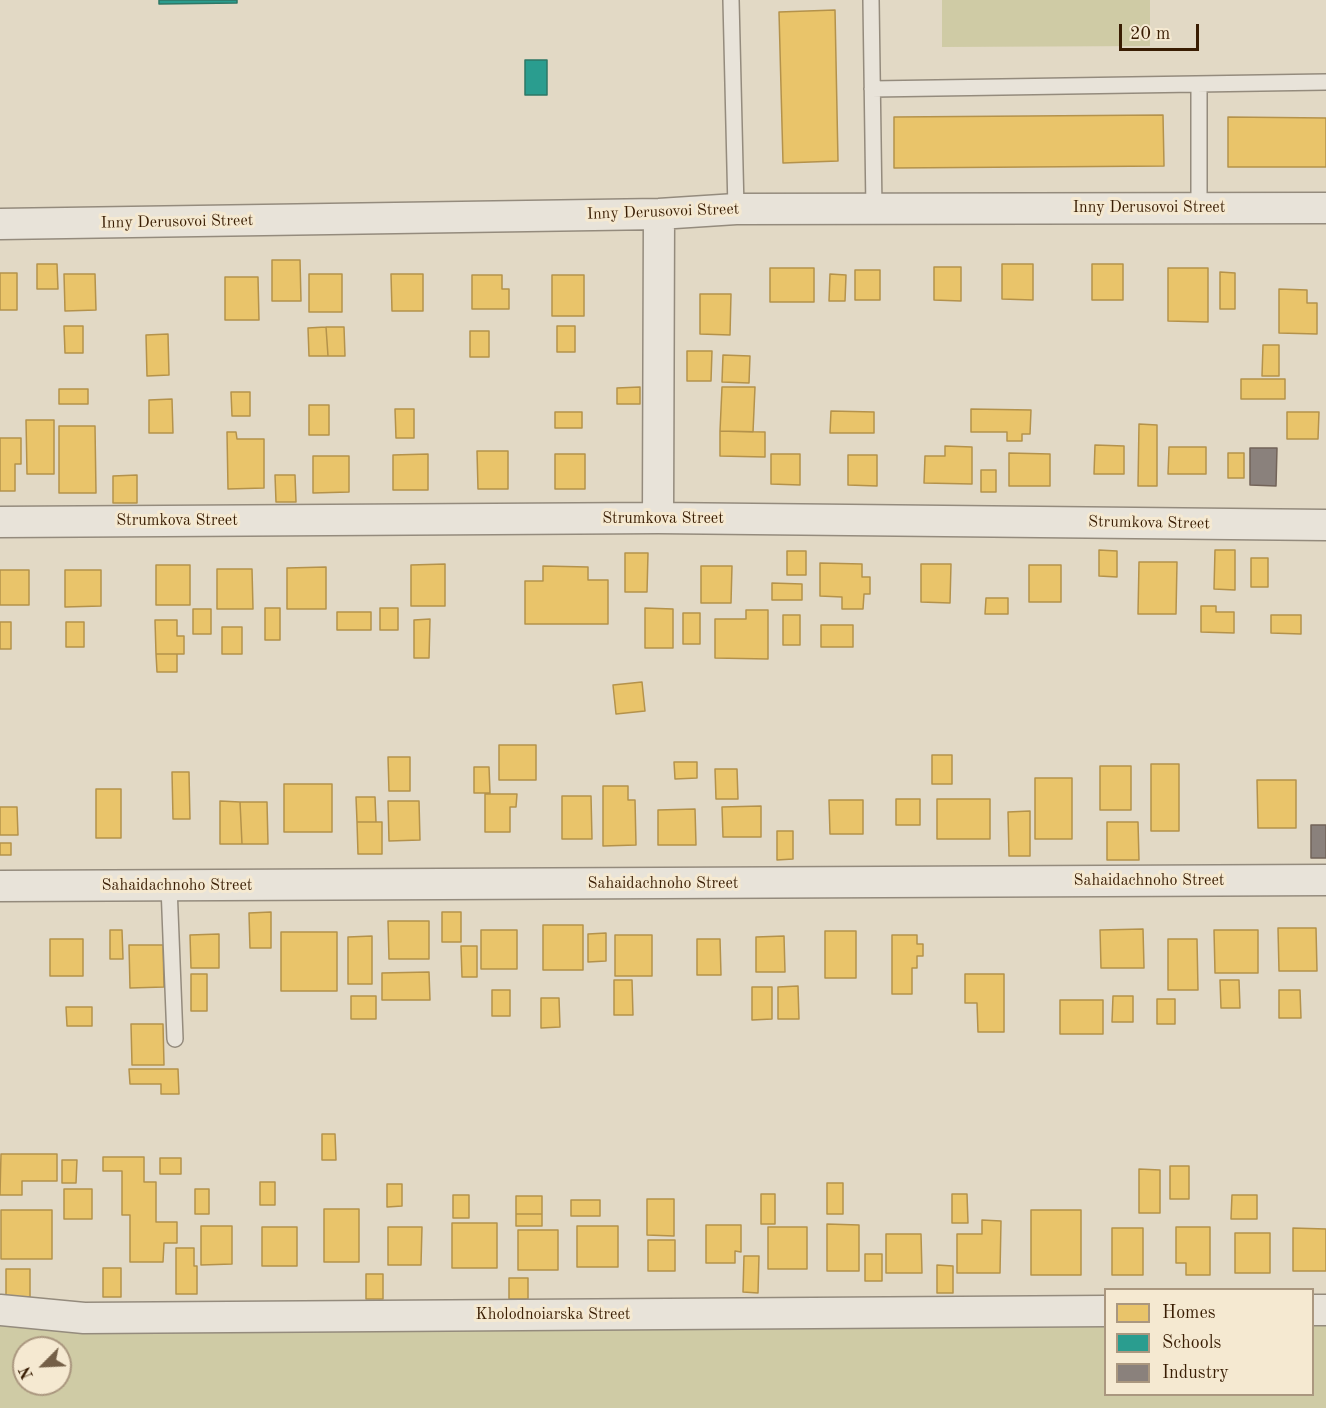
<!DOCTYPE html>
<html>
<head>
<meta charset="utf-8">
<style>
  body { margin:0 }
  #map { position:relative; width:1326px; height:1408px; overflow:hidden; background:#e2d9c5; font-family:"Old Standard TT",serif }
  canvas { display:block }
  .legend { position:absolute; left:1104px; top:1288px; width:210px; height:108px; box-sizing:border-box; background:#f5e9d1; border:2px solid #aa977f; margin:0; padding:8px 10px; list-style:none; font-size:18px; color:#391d03 }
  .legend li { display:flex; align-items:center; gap:12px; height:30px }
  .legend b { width:30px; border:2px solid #aa977f }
  .north { position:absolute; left:12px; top:1336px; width:60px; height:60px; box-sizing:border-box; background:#f5e9d1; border:2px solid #aa977f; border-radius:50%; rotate:246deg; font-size:16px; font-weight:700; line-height:24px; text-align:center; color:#391d03 }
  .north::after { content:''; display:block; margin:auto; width:21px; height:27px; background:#745f47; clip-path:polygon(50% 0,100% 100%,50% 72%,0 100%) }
  .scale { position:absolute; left:1119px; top:24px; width:80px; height:27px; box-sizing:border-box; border:3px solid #391d03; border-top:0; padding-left:8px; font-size:18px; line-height:21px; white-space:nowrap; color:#391d03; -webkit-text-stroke:4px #f5e9d1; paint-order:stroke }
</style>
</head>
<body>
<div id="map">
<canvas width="1326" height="1408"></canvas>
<ul class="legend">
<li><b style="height:16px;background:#e9c46a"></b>Homes</li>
<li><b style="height:16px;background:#2a9d8f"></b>Schools</li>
<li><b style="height:16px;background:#8a817c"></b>Industry</li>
</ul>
<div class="north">N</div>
<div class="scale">20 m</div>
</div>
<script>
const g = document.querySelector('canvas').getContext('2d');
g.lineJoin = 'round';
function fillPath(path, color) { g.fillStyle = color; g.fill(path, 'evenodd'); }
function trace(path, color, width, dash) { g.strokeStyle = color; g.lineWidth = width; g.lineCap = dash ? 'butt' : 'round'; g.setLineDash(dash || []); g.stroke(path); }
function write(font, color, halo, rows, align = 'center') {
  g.font = font + ' "Old Standard TT",serif'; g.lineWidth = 6; g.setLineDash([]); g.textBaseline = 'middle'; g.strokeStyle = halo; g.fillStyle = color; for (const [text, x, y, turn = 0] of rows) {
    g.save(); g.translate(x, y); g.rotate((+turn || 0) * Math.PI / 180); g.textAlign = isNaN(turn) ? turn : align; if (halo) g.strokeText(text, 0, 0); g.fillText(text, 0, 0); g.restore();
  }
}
fillPath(new Path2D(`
  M942 0H1150V46L942 47Z
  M0 1310 1105 1311 1106 1394H1312L1313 1310H1326V1408H0ZM24 1348H60V1384H24Z`), '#cfcba5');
const homes = new Path2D(`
  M835 10 838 161 783 163 779 12Z
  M1163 115 1164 166 894 168V117Z
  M1228 117 1326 118V167H1228Z
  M272 260H300L301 301H272Z
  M37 264H57L58 289H37Z
  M1002 264H1033V300L1002 299Z
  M1092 264H1123V300H1092Z
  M934 267H961V301L934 300Z
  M770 268H814V302H770Z
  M1168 268H1208V322L1168 321Z
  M855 270H880V300H855Z
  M1220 272 1235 273V309H1220Z
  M0 273H17V310H0Z
  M64 274H95L96 310 65 311Z
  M309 274H342V312H309Z
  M391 274H423V311H392Z
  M830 274 846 275 845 301H829Z
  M472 275H502V289H509V309H472Z
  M552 275H584V316H552Z
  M225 277H258L259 320H225Z
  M1279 289 1307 290V303H1317V334L1279 333Z
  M700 294H731L730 335 700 334Z
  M64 326H83V353H65Z
  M557 326H575V352H557Z
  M326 327H344L345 356H328Z
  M326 327 328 356H309L308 328Z
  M470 331H489V357H470Z
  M168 334 169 375 147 376 146 335Z
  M1263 345H1279V376H1262Z
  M687 351H712L711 381H687Z
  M723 355 750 356 749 383 722 382Z
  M1241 379H1285V399H1241Z
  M640 387V404H617V388Z
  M722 387H755L753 432 720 431Z
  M59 389H88V404H59Z
  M231 392H250V416H232Z
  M172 399 173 433H149V400Z
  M309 405H329V435H309Z
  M395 409H414V438H396Z
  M971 409 1031 410 1030 434H1022V441H1007V432H971Z
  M831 411 874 412V433H830Z
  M555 412H582V428H555Z
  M1287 412H1319L1318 439H1287Z
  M26 420H54V474H27Z
  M1139 424 1157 425V486H1138Z
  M59 426H95L96 493H59Z
  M720 431 765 432V457L720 456Z
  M227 432H236L237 439H264V488L228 489Z
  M0 438H21V464H15V491H0Z
  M1095 445 1124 446V474H1094Z
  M945 446 972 447V484L924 483 925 456H945Z
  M1169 447H1206V474H1168Z
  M477 451H508V489H478Z
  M1009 453 1050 454V486H1009Z
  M1228 453H1244V478H1228Z
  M428 454V490H393V455Z
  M555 454H585V489H555Z
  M771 454H800V485L771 484Z
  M848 455H877V486L848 485Z
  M313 456H349V492L313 493Z
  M981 470H996V492H981Z
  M137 475V503H113V476Z
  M275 475H295L296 502H276Z
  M1099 550 1117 551V577L1099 576Z
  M1215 550H1235V590L1214 589Z
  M787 551H806V575H787Z
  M625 553H648L647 592H625Z
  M1251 558H1268V587H1251Z
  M1139 562H1177L1176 614H1138Z
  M820 563 862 564V577H870V594H864L863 609H842V597L820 596Z
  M445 564V606H411V565Z
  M921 564H951L950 603 921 602Z
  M156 565H190V605H156Z
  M1029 565H1061V602H1029Z
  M543 566 588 567V580H608V624H525V581H543Z
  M701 566H732L731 603H701Z
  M326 567V609H287V568Z
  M217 569H252L253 609H217Z
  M0 570H29V605H0Z
  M65 570H101V606L65 607Z
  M772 583 802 584V600H772Z
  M986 598H1008V614H985Z
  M1201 606H1216V612H1234V633L1201 632Z
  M265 608H280V640H265Z
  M380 608H398V630H380Z
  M645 608 673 609V648H645Z
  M193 609H211V634H193Z
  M746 610H768V659L715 658V619H746Z
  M337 612H371V630H337Z
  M683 613H700V644H683Z
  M783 615H800V645H783Z
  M1271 615H1301V634L1271 633Z
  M430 619 429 658H414V620Z
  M155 620H177V636H184V654H156Z
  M0 622H11V649H0Z
  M66 622H84V647H66Z
  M821 625H853V647H821Z
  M222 627H242V654H222Z
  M156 654H177V672H157Z
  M642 682 645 711 616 714 613 685Z
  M499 745H536V780H499Z
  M932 755H952V784H932Z
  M388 757H410V791H389Z
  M674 762H697V778L675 779Z
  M1151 764H1179V831H1151Z
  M1100 766H1131V810H1100Z
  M474 767H489L490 793H474Z
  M715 769H737L738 799H716Z
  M172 772H189L190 819H173Z
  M1035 778H1072V839H1035Z
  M1257 780H1296V828H1258Z
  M284 784H332V832H284Z
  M603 786H628V800H635L636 845 603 846Z
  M96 789H121V838H96Z
  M485 794H517L516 807H510V832H485Z
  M562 796H591L592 839H562Z
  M356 797H375L376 822H357Z
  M896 799H920V825H896Z
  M937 799H990V839H937Z
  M829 800H863V834H830Z
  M220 801 240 802 242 844H220Z
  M388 801H419L420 840 389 841Z
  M240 802H267L268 844H242Z
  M761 806V837H723L722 807Z
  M0 807H17L18 835H0Z
  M695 809 696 845H658V810Z
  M1030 811V856H1009L1008 812Z
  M357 822H382V854H358Z
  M1107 822H1138L1139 860H1107Z
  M777 831H793V859L777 860Z
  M0 843H11V855H0Z
  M271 912V948H250L249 913Z
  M442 912H461V942H442Z
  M388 921H429V959H389Z
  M543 925H583V970H543Z
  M1278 928H1316L1317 971H1279Z
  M1143 929 1144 968H1101L1100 930Z
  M110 930H122L123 959H110Z
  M481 930H517V969H481Z
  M1214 930H1258V973H1215Z
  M825 931H856V978H825Z
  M281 932H337V991H281Z
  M606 933V961L588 962V934Z
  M219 934V968H191L190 935Z
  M615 935H652V976H615Z
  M892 935H917V944H923V956H917V968H912V994H892Z
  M372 936V984H348V937Z
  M784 936 785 972H756V937Z
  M50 939H83V976H50Z
  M697 939H720L721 975H697Z
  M1168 939H1197L1198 990H1168Z
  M129 945H163L164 987 130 988Z
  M461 946H477V977H462Z
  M429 972 430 1000H382V973Z
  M191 974H207V1011H191Z
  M965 974H1004V1032H978L977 1003H965Z
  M614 980H632L633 1015H614Z
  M1220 980H1239L1240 1008H1221Z
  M798 986 799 1019H778V987Z
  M752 987H772V1019L752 1020Z
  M492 990H510V1016H492Z
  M1279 990H1300L1301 1018H1279Z
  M351 996H376V1019H351Z
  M1113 996H1133V1022H1112Z
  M541 998H559L560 1027 541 1028Z
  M1157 999H1175V1024H1157Z
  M1060 1000H1103V1034H1060Z
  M66 1007H92V1026H67Z
  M131 1024H163L164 1065H132Z
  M129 1069H178L179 1094H161V1084H130Z
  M322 1134H335L336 1160H322Z
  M1 1154H57V1181H22V1195H0Z
  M103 1157H144V1182H156V1222H177V1243H164L163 1262H130V1215H122V1171H103Z
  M160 1158H181V1174H160Z
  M62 1160H77L76 1183H62Z
  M1170 1166H1189V1199H1170Z
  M1139 1169 1160 1170V1213H1139Z
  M260 1182H275V1205H260Z
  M827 1183H843V1214H827Z
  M387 1184H402V1206L387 1207Z
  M64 1189H92V1219H64Z
  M195 1189H209V1214H195Z
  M761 1194H775V1224H761Z
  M952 1194H967L968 1223H952Z
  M453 1195H469V1218H453Z
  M1232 1195H1257V1219H1231Z
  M516 1196H542V1214H516Z
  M647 1199H674V1236L647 1235Z
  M571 1200H600V1216H571Z
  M324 1209H359V1262H324Z
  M1 1210H52V1259H1Z
  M1031 1210H1081V1275H1031Z
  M516 1214H542V1226H516Z
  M982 1220 1001 1221 1000 1273H957V1234H982Z
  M452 1223H497V1268H452Z
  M827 1224 859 1225V1271H827Z
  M706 1225H741V1252L735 1251V1263H706Z
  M201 1226H232V1264L201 1265Z
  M577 1226H618V1267H577Z
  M262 1227H297V1266H262Z
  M388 1227H422L421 1265H388Z
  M768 1227H807V1269H768Z
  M1176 1227H1210V1275H1186V1263H1176Z
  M1112 1228H1143V1275H1112Z
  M1293 1228 1326 1229V1271H1293Z
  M518 1230H558V1270H518Z
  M1235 1233H1270V1273H1235Z
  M886 1234H921L922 1273H886Z
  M648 1240H675V1271H648Z
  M176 1248H194V1266H197V1294H176Z
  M865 1254H882V1281H865Z
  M744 1256H759L758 1293 743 1292Z
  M937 1265 953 1266V1293H937Z
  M103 1268H121V1297H103Z
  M6 1269H30V1297H6Z
  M366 1274H383V1299H366Z
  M509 1278H528V1299H509Z`);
fillPath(homes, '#e9c46a');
trace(homes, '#b4924b', 1.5);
const schools = new Path2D(`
  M159 0H237V3L159 4Z
  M525 60H547V95H525Z`);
fillPath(schools, '#2a9d8f');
trace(schools, '#2e7765', 1.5);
const industry = new Path2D(`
  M1250 448H1277L1276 486 1250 485Z
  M1311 825H1326V858H1311Z`);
fillPath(industry, '#8a817c');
trace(industry, '#726358', 1.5);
const service = new Path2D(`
  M731 0 736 209
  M871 0 874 209
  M872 89 1326 82
  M1199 208V84
  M169 886 175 1039`);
const minor = new Path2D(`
  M0 224 659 214 736 209 1326 208
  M658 518 659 214
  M0 522 658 518 1326 525
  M0 886 1326 880
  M0 1310 84 1318 1106 1311
  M1312 1310H1326`);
trace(service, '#948b7d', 18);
trace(minor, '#948b7d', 33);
trace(service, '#e8e3d9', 15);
trace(minor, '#e8e3d9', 30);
write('16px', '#391d03', '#f5e9d1', [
  ["Inny Derusovoi Street",1149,208],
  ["Inny Derusovoi Street",663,212,-2],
  ["Inny Derusovoi Street",177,222,-1],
  ["Strumkova Street",663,519],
  ["Strumkova Street",177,521],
  ["Strumkova Street",1149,523,1],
  ["Sahaidachnoho Street",1149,881],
  ["Sahaidachnoho Street",663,884],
  ["Sahaidachnoho Street",177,886],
  ["Kholodnoiarska Street",553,1315]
]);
</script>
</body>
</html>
